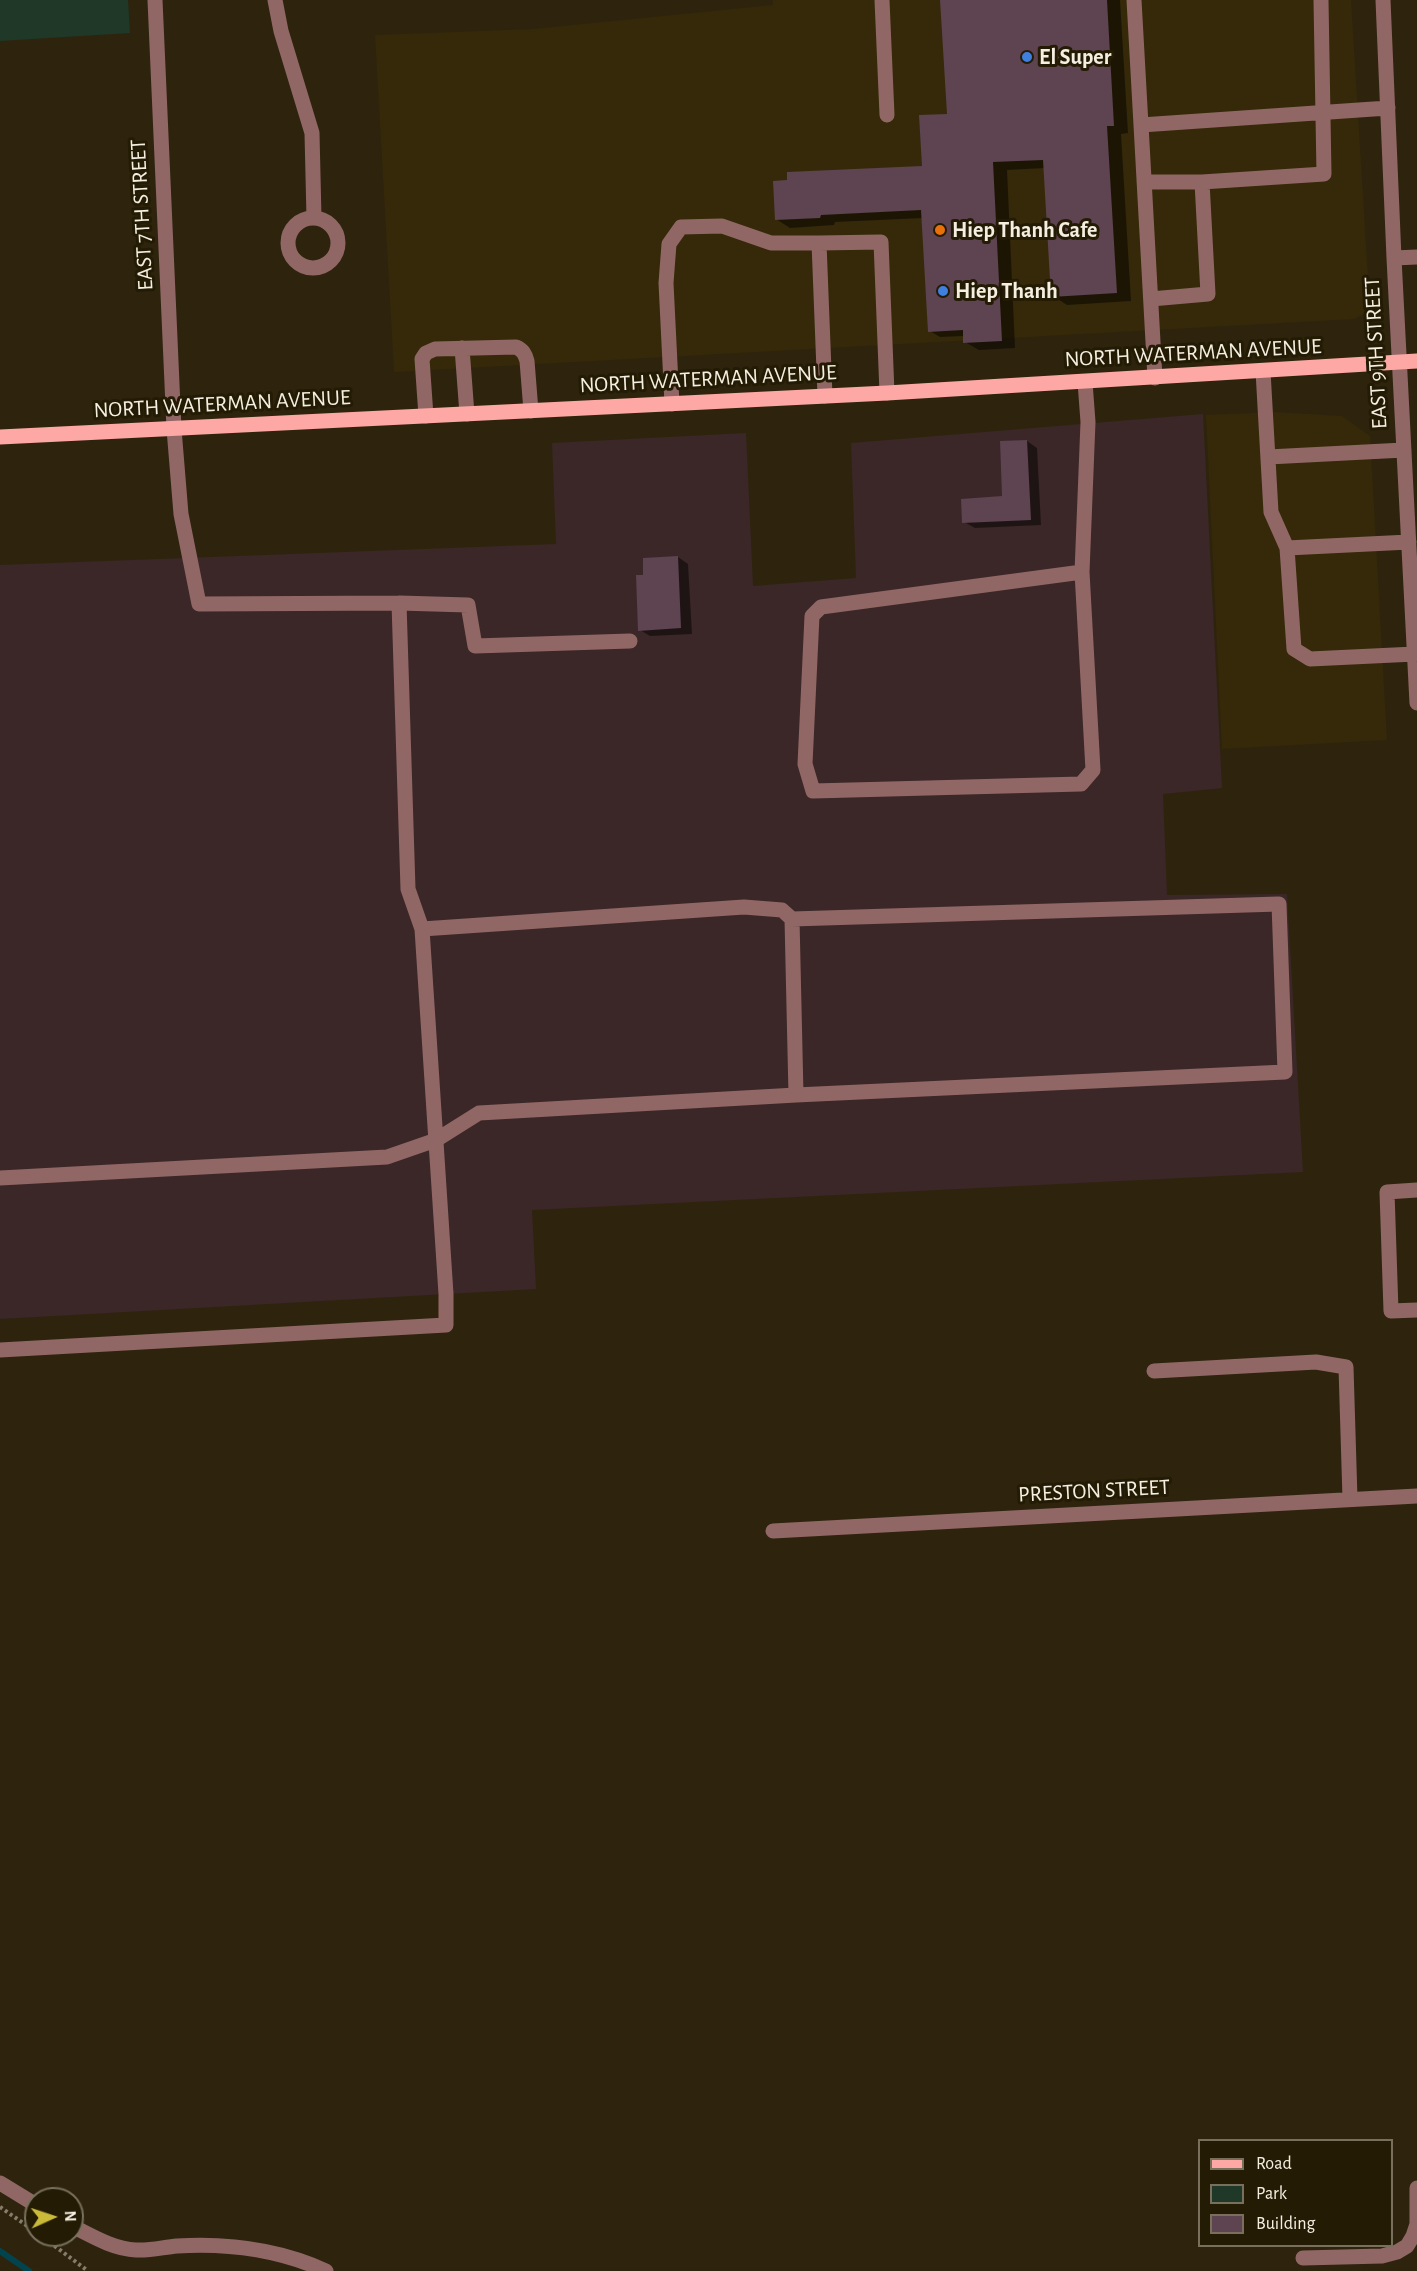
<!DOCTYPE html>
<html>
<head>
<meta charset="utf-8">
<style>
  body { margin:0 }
  #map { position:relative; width:1417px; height:2271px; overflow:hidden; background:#2e240d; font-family:"Alegreya Sans",sans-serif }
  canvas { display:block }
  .legend { position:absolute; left:1198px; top:2139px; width:195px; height:108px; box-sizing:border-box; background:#241b04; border:2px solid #78705c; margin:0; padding:8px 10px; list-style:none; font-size:18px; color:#f5efe1 }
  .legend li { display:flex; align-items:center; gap:12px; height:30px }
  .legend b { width:30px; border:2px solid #78705c }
  .north { position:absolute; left:24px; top:2187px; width:60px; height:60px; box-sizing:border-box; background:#241b04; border:2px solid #78705c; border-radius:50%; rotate:87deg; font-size:16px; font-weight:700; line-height:24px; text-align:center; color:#f5efe1 }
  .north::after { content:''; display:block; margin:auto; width:21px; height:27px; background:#c9ba3a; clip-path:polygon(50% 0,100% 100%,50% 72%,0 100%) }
</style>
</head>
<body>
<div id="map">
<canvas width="1417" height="2271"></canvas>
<ul class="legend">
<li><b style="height:8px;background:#fea8a5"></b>Road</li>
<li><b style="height:16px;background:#1f3828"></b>Park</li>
<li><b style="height:16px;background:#5d4450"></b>Building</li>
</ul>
<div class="north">N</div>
</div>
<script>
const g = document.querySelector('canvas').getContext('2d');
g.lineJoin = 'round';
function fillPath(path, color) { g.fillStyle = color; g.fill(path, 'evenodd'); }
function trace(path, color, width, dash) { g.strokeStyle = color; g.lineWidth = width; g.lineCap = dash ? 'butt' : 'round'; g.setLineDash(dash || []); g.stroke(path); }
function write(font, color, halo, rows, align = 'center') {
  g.font = font + ' "Alegreya Sans",sans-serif'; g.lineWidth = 6; g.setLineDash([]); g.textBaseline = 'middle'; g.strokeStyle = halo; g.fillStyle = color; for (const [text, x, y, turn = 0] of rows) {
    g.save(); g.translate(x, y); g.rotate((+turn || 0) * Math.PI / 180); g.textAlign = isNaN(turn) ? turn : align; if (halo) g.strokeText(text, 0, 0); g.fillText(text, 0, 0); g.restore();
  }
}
fillPath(new Path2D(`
  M773 0H1351L1370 311 1354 319 394 372 375 35 533 29 773 5Z
  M1275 412 1342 416 1370 436 1387 740 1222 749 1206 415Z`), '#352909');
fillPath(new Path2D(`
  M1203 414 1222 788 1163 794 1167 895 1287 894 1303 1172 532 1210 536 1289 0 1319V565L556 544 552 443 746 433 753 586 856 578 851 443Z`), '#3b2727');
fillPath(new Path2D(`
  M0 0H128L130 33 0 41Z`), '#1f3828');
fillPath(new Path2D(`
  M942 0H1120L1128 133 1121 134 1131 301 1067 305 1053 296 1045 168 1007 170 1015 348 979 350 965 342 964 336 940 337 930 331 923 218 835 222 834 225 790 228 776 219 923 168 948 115Z
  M1027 441 1037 448 1041 525 975 528 964 522 1004 498Z
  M678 557 688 564 692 634 650 636 640 630 645 576Z`), '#0007');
trace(new Path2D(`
  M0 2251 29 2271`), '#03434d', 6);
fillPath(new Path2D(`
  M940 0H1107L1114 126H1107L1117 293 1051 297 1043 160 993 162 1002 341 963 343V330L928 332 921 210 821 215 820 218 775 220 773 181 787 180V172L922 166 919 115 947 114Z
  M1027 440 1031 520 962 523 961 499 1002 496 1000 441Z
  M678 556 681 628 638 631 636 575H643V558Z`), '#5d4450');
trace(new Path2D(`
  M0 2207 36 2232
  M40 2235 88 2271`), '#857c69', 4, [3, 3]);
trace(new Path2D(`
  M155 0 174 429 181 514 199 604 399 603 468 605 475 646 630 641
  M275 0 281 31 312 133 314 218
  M882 0 887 115
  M1134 0 1141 125
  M1383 0 1394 258 1417 703
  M1144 182H1202
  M288 243a25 25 0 1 1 50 0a25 25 0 1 1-50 0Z
  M1394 258 1417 257
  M1151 299 1208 294 1202 182 1324 174 1321 0
  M462 348 467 414
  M1263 371 1271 512 1287 548 1294 649 1310 659 1415 654
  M1155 378 1141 125 1388 108
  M825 396 819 243 881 242 887 393
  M672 404 666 283 669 244 681 227 722 226 771 243H819
  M426 416 422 359 426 353 435 349 516 347C523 350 525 354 527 361L531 411
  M1268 457 1404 450
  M1287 548 1409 542
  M1082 572 821 607 812 616 805 764 813 791 1081 784 1093 770 1082 572 1088 422 1085 382
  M792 919 1279 904 1285 1072 796 1095
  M0 1178 387 1157 436 1140 479 1113 796 1095 792 919 782 910 744 907 422 929
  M1417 1190 1387 1192 1391 1311 1417 1310
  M0 1350 446 1325V1294L422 929 408 889 399 603
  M1154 1371 1316 1362 1346 1367 1350 1499
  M773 1531 1417 1496
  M0 2183 36 2205
  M72 2226C92 2236 113 2249 136 2250 150 2251 164 2247 177 2246 227 2243 280 2250 326 2271
  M1303 2258 1382 2256 1397 2252 1407 2246 1413 2236 1417 2224V2188`), '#916765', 15);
trace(new Path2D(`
  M0 437 887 393 1417 361`), '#fea8a5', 15);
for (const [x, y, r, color] of [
  [1027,57,6,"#3f7fe0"],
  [940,230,6,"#e8710a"],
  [943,291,6,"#3f7fe0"]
]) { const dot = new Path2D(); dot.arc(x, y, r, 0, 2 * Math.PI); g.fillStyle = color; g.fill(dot); trace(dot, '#241b04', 2); }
write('bold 22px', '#f5efe1', '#241b04', [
  ["El Super",1039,57],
  ["Hiep Thanh Cafe",952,230],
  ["Hiep Thanh",955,291]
], 'left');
write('22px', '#f5efe1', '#241b04', [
  ["EAST 7TH STREET",142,215,-93],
  ["NORTH WATERMAN AVENUE",1193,353,-3],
  ["EAST 9TH STREET",1376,353,-93],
  ["NORTH WATERMAN AVENUE",708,379,-3],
  ["NORTH WATERMAN AVENUE",222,404,-3],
  ["PRESTON STREET",1094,1491,-3]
]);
</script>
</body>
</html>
